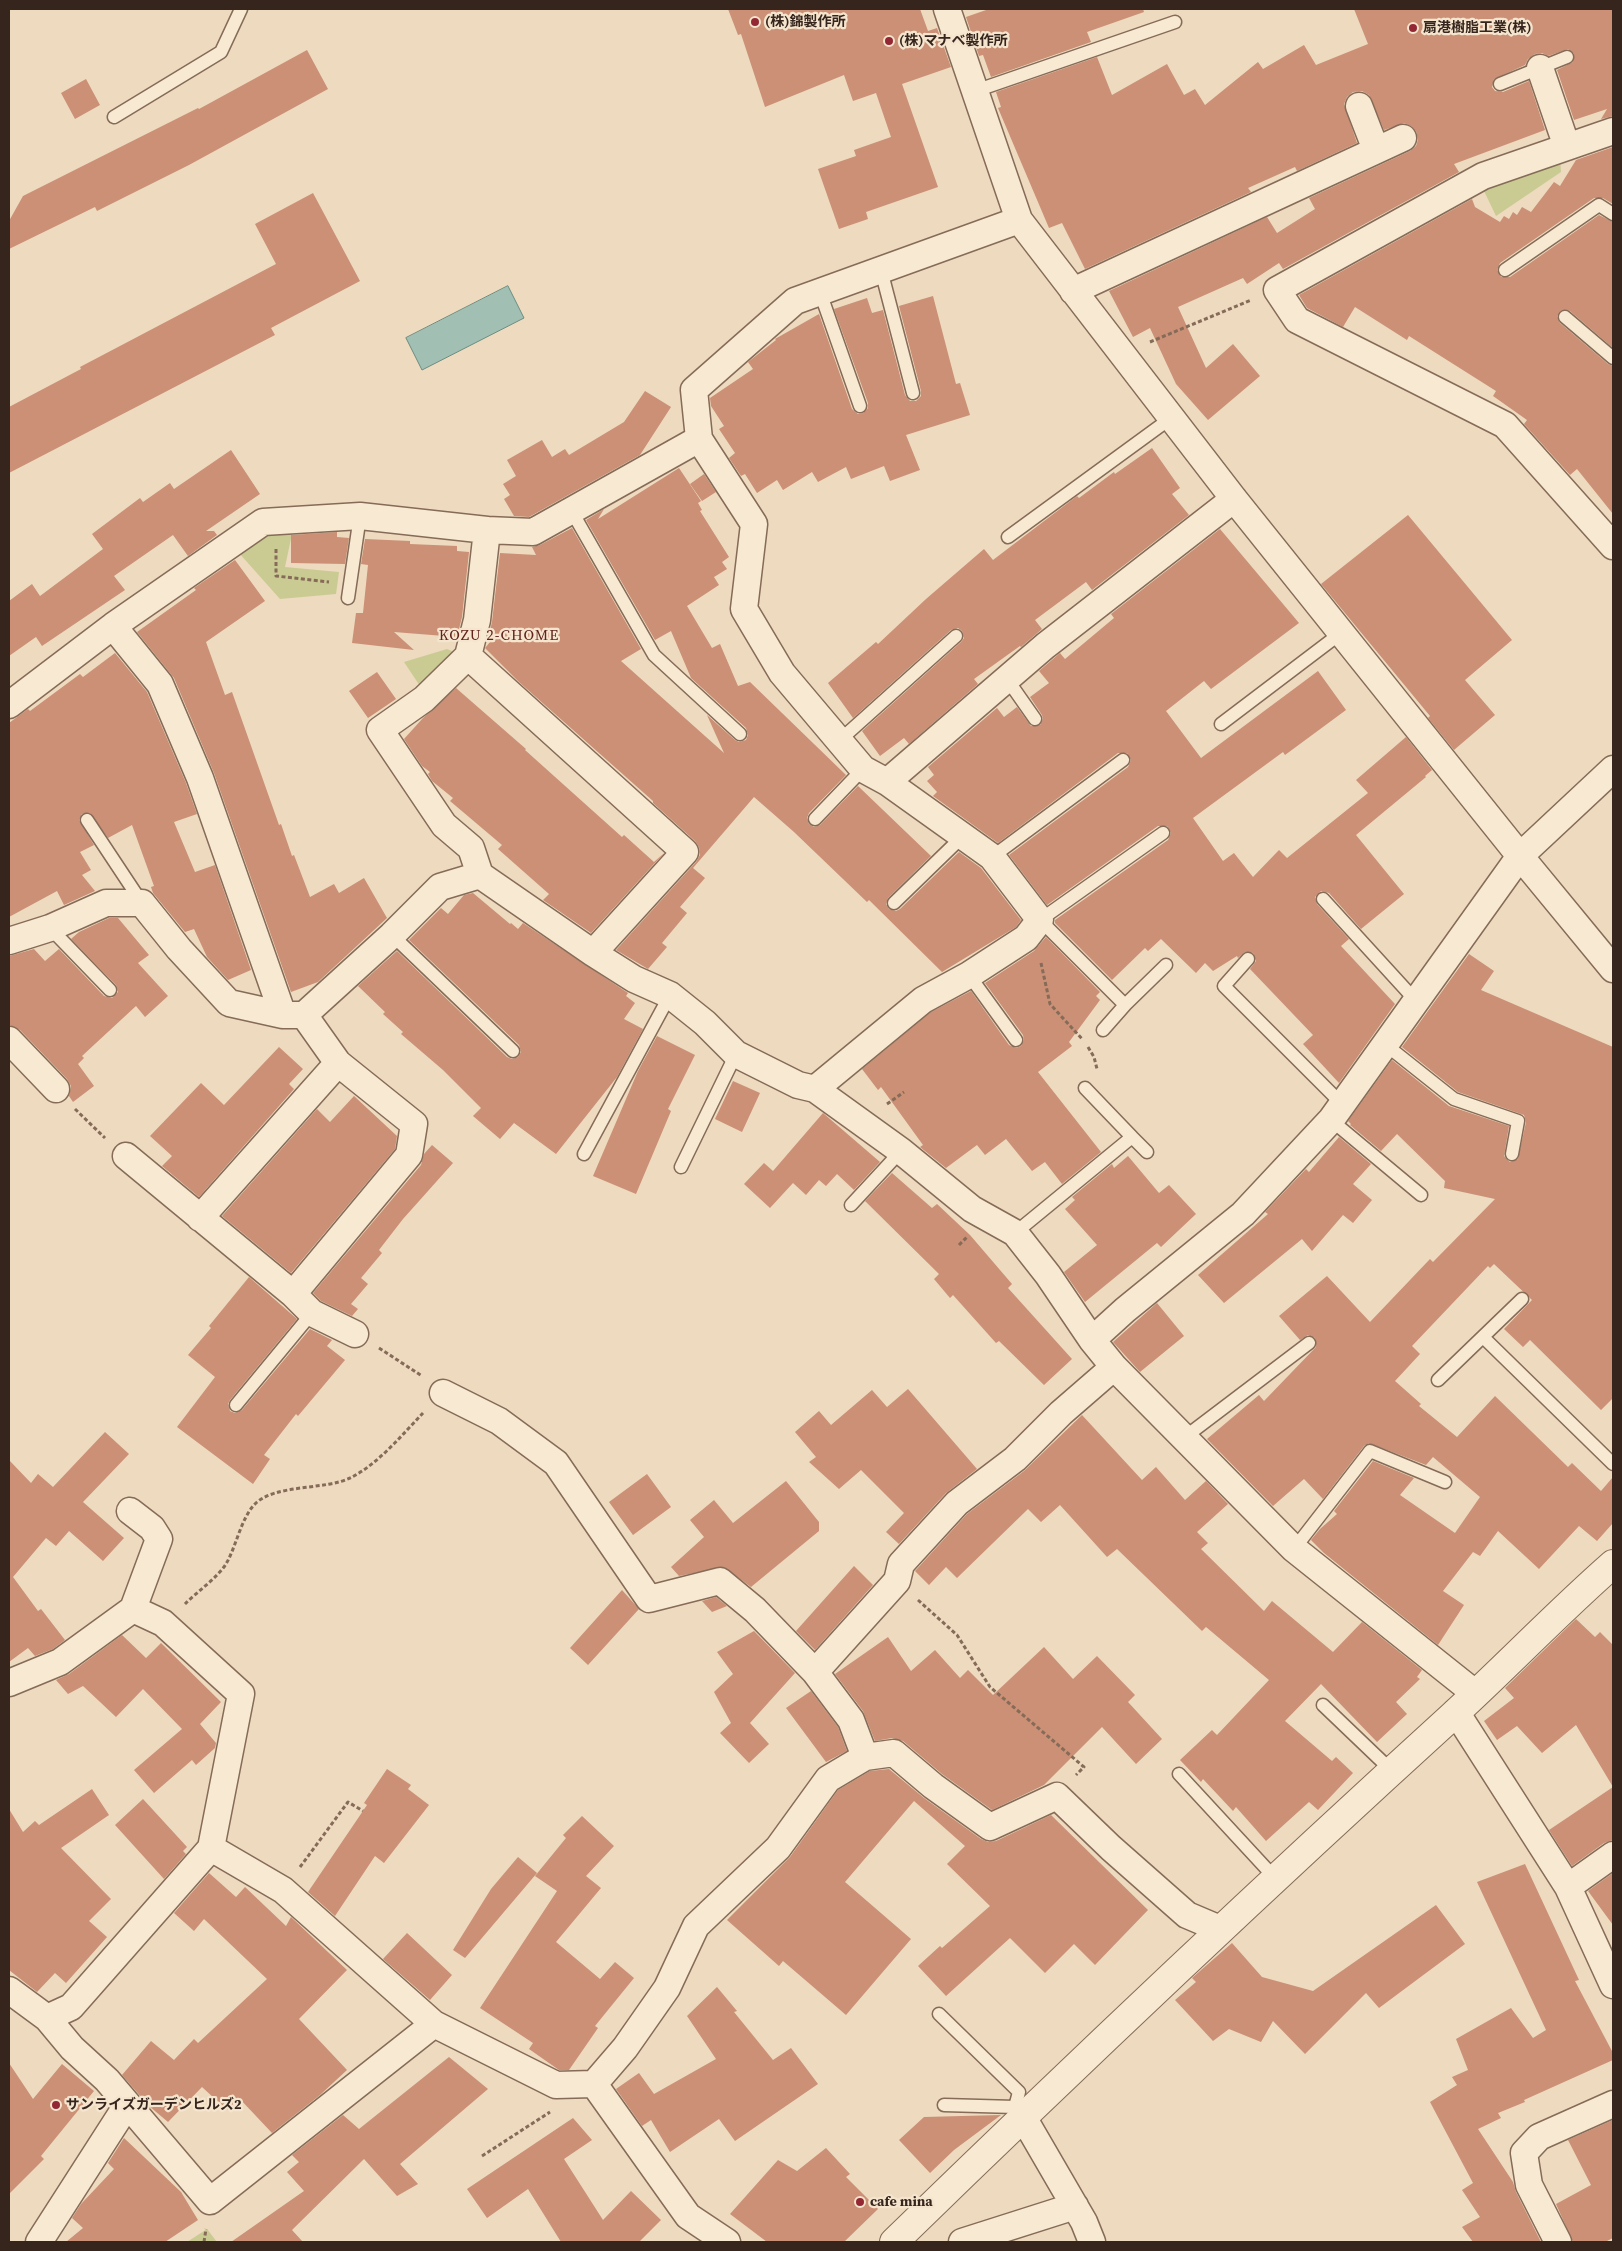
<!DOCTYPE html>
<html>
<head>
<meta charset="utf-8">
<style>
  body { margin:0 }
  #map { position:relative; width:1622px; height:2251px; overflow:hidden; background:#eddabf; font-family:"Source Serif 4",serif }
  canvas { display:block }
  .frame { position:absolute; inset:0; border:10px solid #35251c; pointer-events:none }
</style>
</head>
<body>
<div id="map">
<canvas width="1622" height="2251"></canvas>
<div class="frame"></div>
</div>
<script>
const g = document.querySelector('canvas').getContext('2d');
g.lineJoin = 'round';
function fillPath(path, color) { g.fillStyle = color; g.fill(path, 'evenodd'); }
function trace(path, color, width, dash) { g.strokeStyle = color; g.lineWidth = width; g.lineCap = dash ? 'butt' : 'round'; g.setLineDash(dash || []); g.stroke(path); }
function write(font, color, halo, rows, align = 'center') {
  g.font = font + ' "Source Serif 4","Noto Sans JP",serif'; g.lineWidth = 4.5; g.setLineDash([]); g.textBaseline = 'middle'; g.strokeStyle = halo; g.fillStyle = color; for (const [text, x, y, turn = 0] of rows) {
    g.save(); g.translate(x, y); g.rotate((+turn || 0) * Math.PI / 180); g.textAlign = isNaN(turn) ? turn : align; if (halo) g.strokeText(text, 0, 0); g.fillText(text, 0, 0); g.restore();
  }
}
fillPath(new Path2D(`
  M1560 158 1561 172 1496 216 1484 191Z
  M292 534 285 567 339 572 336 594 280 599 239 553 264 536Z
  M447 649 461 655 424 692 404 662Z
  M207 2229 217 2242H187Z`), '#cacb93');
const water = new Path2D(`
  M508 286 524 318 422 370 406 338Z`);
fillPath(water, '#a2bfb3');
trace(water, '#6a8c80', 1);
fillPath(new Path2D(`
  M728 9H920L928 31 937 28 951 67 902 84 938 187 866 212 868 219 839 229 818 169 856 156 854 150 891 137 876 93 853 101 844 75 765 107 741 34 738 35Z
  M989 9H1143L1144 12 1087 32 1091 42 991 77 983 55 979 56 966 17Z
  M1354 9H1613V116L1601 119 1607 109 1574 120 1557 70 1573 62 1574 54 1568 49 1548 56 1542 53 1535 54 1528 59 1525 65 1494 79 1492 87 1495 91 1503 92 1529 81 1545 130 1454 164 1459 172 1283 269 1279 263 1247 284 1243 278 1178 307 1206 368 1233 344 1260 376 1208 420 1176 384 1150 328 1133 337 1109 291 1267 217 1277 233 1315 209 1309 198 1410 151 1416 146 1418 140 1416 131 1411 126 1404 123 1384 130 1369 95 1362 91 1353 92 1347 97 1344 104 1357 143 1297 171 1295 167 1248 188 1251 192 1085 269 1062 223 1049 228 998 108 1001 107 996 92 1097 57 1112 95 1167 64 1184 95 1195 89 1205 105 1258 62 1263 69 1304 45 1316 65 1368 44Z
  M307 50 328 89 189 165 97 211 95 207 9 249V221L23 196 198 108 199 109Z
  M86 79 100 105 75 119 61 93Z
  M1613 147V204L1603 198H1594L1500 263 1497 270 1501 277H1510L1599 215 1613 222V348L1570 311 1562 310 1557 316 1560 323 1608 364 1613 366V514L1577 469 1570 475 1524 424 1527 420 1493 396 1496 391 1409 336 1407 340 1355 307 1343 327 1307 308 1299 295 1472 199 1475 207 1500 222 1504 216 1509 219 1513 212 1517 215 1522 207 1531 212 1554 182 1560 186 1576 160Z
  M313 193 360 281 271 328 275 335 9 473V407L81 369 80 367 276 264 255 224Z
  M933 296 956 384 960 383 970 415 906 435 920 470 890 481 884 466 851 479 846 467 818 482 812 472 783 490 777 480 757 493 745 474 741 476 729 458 735 453 719 429 724 426 711 406 710 398 753 369 748 362 776 340 775 339 819 314 852 409 858 414 863 413 868 408V403L834 309 867 298 872 313 883 310 905 395 910 401H916L921 396V391L899 306Z
  M645 391 671 407 640 455 529 517 514 516 504 499 510 495 503 484 516 476 507 460 542 440 552 457 565 449 569 455 624 422Z
  M1152 448 1180 488 1172 494 1189 515 1092 590 1086 582 1035 620 1042 629 1021 647 1020 646 974 679 978 684 909 744 904 738 880 756 862 731 961 642 964 638 962 631 958 628 951 630 853 718 828 683 876 642 878 644 926 599 984 549 993 560 1077 496 1079 498 1114 472 1115 474Z
  M231 450 260 494 206 531H214L217 535 188 556 173 535 114 576 125 590 42 646 36 637 9 656V601L32 584 40 596 103 549 92 534 140 498 143 502 170 483 174 489Z
  M679 468 701 501 698 503 702 510 700 511 729 557 722 562 727 569 714 577 719 585 687 606 712 648 720 644 738 686 750 682 846 775 809 813 807 818 809 824 814 827 820 825 858 786 931 856 888 898 886 904 889 909 896 911 900 909 959 852 981 868 1021 920 1016 927 942 972 869 900 867 902 794 832 754 797 693 868 705 878 680 907 687 913 662 943 667 947 648 969 616 950 696 862 700 855 699 847 695 841 653 803V801L519 682 485 648 490 642 488 639 492 622 500 553 536 555 532 547 540 545 572 528 641 649 621 661 724 753 707 715 735 740 739 742 746 740 748 735 746 728 691 678 671 631 655 640 586 520 604 509 598 519Z
  M704 474 716 492 702 501 690 484Z
  M1408 515 1512 640 1465 680 1495 715 1454 750 1428 718 1430 716 1321 584Z
  M1220 529 1299 623 1211 689 1204 681 1166 711 1201 758 1318 671 1346 710 1285 755 1283 752 1193 818 1223 861 1234 853 1253 877 1279 850 1287 858 1368 793 1356 780 1406 737 1432 770 1425 776 1426 777 1356 835 1404 894 1361 929 1329 893 1321 891 1315 897 1317 904 1349 939 1341 946 1395 1004 1339 1083 1303 1044 1313 1035 1250 969 1256 961 1253 953 1245 952 1238 958 1237 956 1213 971 1205 963 1196 973 1161 939 1148 951 1145 948 1112 980 1055 923V920L1168 840 1171 833 1167 826H1158L1047 905 1009 855 1128 767 1131 760 1127 753H1118L998 843 933 796 937 792 927 781 934 775 928 767 997 708 1004 717 1017 707 1031 726 1040 725 1043 719 1042 715 1030 697 1049 683 1039 671 1060 653 1065 659 1114 618 1111 614Z
  M337 532V537L349 538 345 564 291 563V535Z
  M365 539 410 541V544L457 546V551L469 552 462 617 457 637 394 632 414 650 352 643 356 613H363L368 565 361 564Z
  M235 560 265 601 206 642 225 695 232 692 279 825 281 824 292 856 294 855 310 897 334 884 339 893 364 878 387 918 318 982 291 992 214 773 174 678 137 632 196 590 194 588Z
  M115 653 147 692 186 783 197 814 174 822 195 872 215 865 251 970 228 980 207 957 194 929 185 932 153 893 151 887 154 886 132 825 108 838 90 813 82 814 79 820 94 845 80 852 91 870 82 875 95 891 64 905 57 891 9 917V723L28 709 30 711 80 674 83 677Z
  M377 672 396 699 368 718 349 691Z
  M456 688 526 749 525 750 622 837 624 835 654 862 664 853 591 933 543 900 549 894 498 849 502 845 450 801 453 798 432 781 428 774 430 772 422 766 404 739 423 718Z
  M473 893 510 924 511 923 518 929 523 923 628 993 626 996 635 1003 624 1019 643 1029 617 1077 556 1154 514 1123 500 1139 473 1116 481 1108 443 1070 401 1034 403 1032 383 1014 385 1012 358 986 397 951 507 1057 512 1059 518 1057 521 1052 519 1045 409 940 441 908 448 914 464 895Z
  M109 918H118L149 955 138 963 168 996 145 1017 136 1006 82 1056 84 1058 78 1064 94 1086 73 1102 69 1096 71 1086 67 1079 20 1030 9 1025V956L34 949 45 961 59 949 104 996 112 998 118 992 116 985 71 939 79 932Z
  M1046 937 1100 992 1096 996 1100 1000 1069 1042 1072 1046 1038 1072 1101 1152 1062 1184 1045 1162 1032 1171 1006 1139 985 1155 977 1145 946 1168 920 1147 923 1145 881 1087 878 1090 862 1069 931 1012 971 991 1009 1045 1016 1048 1021 1046 1024 1040 1023 1035 985 983 1034 951Z
  M1469 954 1494 971 1481 990 1613 1047V1398L1601 1410 1530 1340 1523 1347 1504 1329 1532 1300 1494 1264 1490 1268 1488 1266 1412 1346 1420 1354 1395 1381 1421 1404 1419 1406 1457 1437 1495 1396 1568 1467 1572 1463 1601 1491 1613 1477V1523L1597 1541 1579 1526 1539 1569 1498 1531 1480 1556 1473 1552 1443 1591 1464 1605 1438 1645 1324 1553 1311 1540 1320 1529 1337 1514 1334 1511 1373 1461 1414 1478 1400 1495 1455 1533 1480 1497 1433 1457 1426 1465 1369 1443 1364 1446 1323 1499 1304 1479 1273 1506 1207 1439 1259 1395 1264 1401 1316 1347 1315 1338 1308 1335 1300 1340 1279 1316 1327 1276 1370 1322 1430 1259 1433 1262 1495 1199 1444 1188 1445 1181 1397 1134 1381 1151 1350 1125 1351 1124 1348 1121 1392 1060 1449 1106 1509 1126 1504 1156 1510 1162 1518 1159 1526 1122 1524 1115 1458 1092 1402 1047Z
  M657 1036 695 1055 668 1109 671 1111 636 1194 593 1176 638 1071Z
  M279 1047 303 1069 289 1084 294 1089 199 1197 162 1166 172 1156 150 1136 201 1083 224 1105Z
  M733 1081 760 1093 742 1132 715 1119Z
  M354 1096 397 1136 395 1149 291 1273 222 1216 317 1109 330 1122Z
  M823 1113 880 1162 854 1190 837 1174 826 1186 819 1180 806 1195 793 1183 770 1208 744 1184 764 1163 773 1171Z
  M1339 1137 1371 1164 1353 1184 1372 1200 1353 1223 1343 1215 1312 1251 1302 1239 1224 1303 1198 1275 1268 1214 1265 1212 1306 1169 1309 1172Z
  M432 1145 453 1163 403 1219 379 1250 382 1253 361 1278 368 1284 351 1304 358 1309 352 1316 321 1301 313 1293 421 1165 424 1154Z
  M1128 1156 1159 1193 1169 1185 1196 1214 1161 1247 1157 1243 1085 1302 1064 1272 1097 1245 1065 1209 1075 1200 1072 1197 1112 1164 1114 1168Z
  M892 1173 932 1208 937 1204 970 1235 1012 1284 1008 1288 1072 1359 1044 1385 999 1341 996 1343 953 1295 950 1298 934 1279 939 1274 865 1201Z
  M249 1277 297 1319 230 1400 228 1404 230 1411 235 1413 242 1410 310 1329 332 1340 327 1346 345 1360 298 1416 296 1414 264 1455 270 1459 253 1484 177 1427 215 1377 188 1355 211 1328 209 1326Z
  M1157 1303 1184 1336 1140 1372 1113 1342Z
  M908 1389 977 1469 946 1493 899 1544 886 1532 904 1513 861 1470 839 1489 809 1462 816 1457 795 1432 819 1411 831 1425 872 1390 887 1407Z
  M1082 1415 1142 1480 1156 1467 1185 1500 1206 1481 1228 1504 1197 1532 1208 1543 1201 1549 1264 1611 1272 1601 1333 1652 1362 1622 1422 1670 1417 1677 1420 1679 1396 1702 1407 1714 1377 1742 1321 1684 1285 1721 1332 1761 1336 1757 1353 1773 1318 1810 1309 1802 1266 1841 1236 1807 1233 1811 1203 1779 1201 1782 1180 1760 1212 1730 1217 1735 1269 1680 1206 1627 1202 1631 1117 1549 1107 1557 1060 1505 1041 1522 1028 1509 957 1578 946 1567 929 1585 915 1571 967 1514 1024 1471Z
  M105 1432 129 1454 83 1502 124 1538 103 1561 69 1531 56 1546 46 1538 13 1577 38 1611 41 1609 65 1640 53 1649 35 1656 28 1648 9 1662V1460L31 1483 38 1474 53 1487Z
  M647 1474 671 1507 633 1535 609 1502Z
  M786 1481 819 1522V1531L751 1587 724 1567 679 1576 671 1567 704 1537 690 1520 714 1500 733 1523Z
  M854 1566 873 1585 815 1650 796 1631Z
  M622 1590 639 1609 588 1665 570 1648Z
  M716 1597 727 1606 712 1612 702 1601Z
  M1576 1619 1595 1637 1600 1632 1613 1645V1787L1576 1725 1542 1753 1517 1726 1497 1740 1484 1721 1514 1698 1505 1688Z
  M754 1631 795 1673 750 1723 769 1744 749 1763 720 1733 731 1723 714 1692 733 1674 717 1652Z
  M122 1635 146 1658 161 1643 221 1702 200 1724 216 1743 215 1748 196 1765 192 1760 154 1793 134 1770 182 1729 143 1689 116 1717 83 1686 68 1694 56 1680 69 1674Z
  M888 1637 911 1671 935 1650 960 1678 968 1670 993 1695 1044 1647 1073 1679 1097 1656 1135 1695 1128 1702 1162 1739 1136 1764 1102 1727 1044 1785 992 1810 942 1774 903 1741 892 1738 875 1741 863 1711 835 1674Z
  M811 1691 838 1727 847 1751 826 1762 786 1708Z
  M387 1769 411 1785 408 1789 429 1805 384 1863 375 1856 335 1916 308 1892 367 1805 364 1803Z
  M889 1769 924 1798 981 1839 988 1842 996 1841 1051 1815 1148 1910 1095 1965 1074 1944 1045 1973 1010 1938 946 1996 918 1966 940 1946 942 1948 990 1906 947 1864 965 1846 914 1801 845 1882 911 1939 846 2015 783 1961 779 1966 727 1920 790 1857 838 1790 870 1771Z
  M1613 1787V1840L1604 1843 1572 1866 1549 1830Z
  M92 1789 109 1815 61 1848 111 1899 89 1921 107 1937 66 1983 55 1973 37 1992 9 1970V1809L23 1832 35 1821 39 1825Z
  M143 1799 187 1847 183 1851 186 1854 164 1879 115 1825Z
  M582 1816 614 1846 586 1876 601 1888 556 1942 600 1979 615 1962 634 1978 595 2026 598 2028 569 2070H559L529 2049 533 2043 480 2008 557 1891 535 1876 566 1838 563 1835Z
  M518 1857 537 1873 465 1958 453 1950 491 1889Z
  M1525 1864 1579 1980 1575 1981 1613 2053V2060L1524 2100 1525 2102 1498 2113 1501 2118 1478 2129 1513 2182 1516 2192 1541 2242H1473L1462 2227 1480 2217 1462 2190 1473 2183 1430 2102 1457 2085 1452 2077 1468 2070 1456 2039 1511 2008 1533 2038 1546 2030 1477 1882Z
  M209 1873 236 1897 245 1887 286 1926 291 1917 347 1970 299 2019 347 2070 320 2095 272 2133 239 2098 227 2110 202 2087 168 2122 149 2106 122 2075 151 2041 174 2060 194 2039 198 2043 267 1979 204 1919 194 1931 174 1913Z
  M1613 1873V1925L1588 1891Z
  M1436 1905 1465 1944 1379 2008 1366 1993 1305 2054 1273 2021 1261 2042 1229 2029 1213 2041 1175 2000 1196 1982 1192 1978 1232 1943 1262 1977 1313 1991Z
  M407 1933 452 1975 430 2000 383 1959Z
  M717 1987 737 2011 734 2012 773 2060 791 2048 818 2084 735 2141 719 2119 670 2152 651 2120 642 2126 616 2089 639 2073 654 2094 716 2059 687 2016Z
  M449 2057 488 2089 400 2164 418 2184 397 2196 364 2159 292 2230 303 2242H231L304 2191 287 2172 299 2162 292 2155 343 2115 359 2129Z
  M9 2063 33 2099 62 2064 94 2091 41 2156 44 2159 9 2194Z
  M1001 2115 954 2150 930 2173 899 2140 924 2117Z
  M573 2118 592 2140 564 2159 603 2220 631 2191 661 2220 639 2242H561L528 2189 487 2218 467 2189Z
  M1613 2120V2238L1605 2242H1573L1556 2204 1591 2185 1568 2140Z
  M124 2138 181 2192 198 2220 165 2242H66L83 2228 72 2218 81 2204 114 2169 108 2163Z
  M826 2148 850 2174 846 2177 878 2209 844 2242H767L730 2214 778 2160 797 2171Z`), '#cb9075');
const service = new Path2D(`
  M1500 84 1567 57
  M975 91 1175 22
  M114 117 221 52 241 9
  M881 270 913 393
  M1505 270 1599 205 1613 214
  M820 292 860 406
  M1565 317 1613 358
  M571 510 654 655 740 734
  M1008 537 1171 418
  M348 598 360 516
  M1007 679 1035 719
  M1221 724 1341 633
  M840 740 956 636
  M815 819 863 769
  M87 820 142 903
  M1163 833 1040 920 1125 1005 1166 965
  M992 857 1123 760
  M1323 899 1417 1002
  M894 903 962 837
  M50 928 110 990
  M392 935 513 1051
  M1248 959 1224 986 1343 1105
  M969 975 1016 1040
  M1103 1030 1125 1005
  M1386 1045 1454 1099 1518 1121 1512 1154
  M1331 1120 1421 1195
  M1132 1137 1147 1152
  M584 1154 670 995
  M681 1167 736 1054
  M851 1205 901 1151
  M1015 1233 1132 1137 1085 1088
  M1483 1337 1613 1464
  M1438 1380 1522 1299
  M236 1405 312 1313
  M1185 1437 1309 1343
  M1294 1549 1370 1451 1445 1482
  M1323 1705 1392 1771
  M1179 1774 1275 1878
  M939 2014 1019 2092 1015 2107
  M944 2105 1015 2107 1020 2113`);
const minor = new Path2D(`
  M947 9 1019 220 1234 499 1520 856 1613 969
  M1540 68 1567 147
  M1359 106 1376 150
  M1613 131 1483 176 1277 290 1297 320 1505 425 1613 546
  M1073 291 1403 138
  M699 439 754 524 744 609 782 673 863 769 887 782 992 857 1040 920 1026 938 969 975 923 1000 815 1089
  M113 626 160 684 200 778 283 1015
  M468 656 685 852 593 953
  M9 705 113 626 263 522 360 516 487 530 533 532 699 439 694 390 795 301 1019 220
  M887 782 1045 646 1234 499
  M480 875 471 848 444 825 380 730 424 699 468 656 477 620 487 530
  M9 941 50 928 106 903H142L179 949 229 1003 283 1015H304L392 935 440 887 480 875 593 953 634 979 670 995 705 1023 736 1054 798 1085 815 1089 901 1151 972 1209 1015 1233 1048 1275 1092 1340 1114 1367 1294 1549 1476 1694
  M9 1040 56 1089
  M126 1156 293 1294 312 1313 355 1334
  M200 1218 338 1063
  M293 1294 409 1155 414 1124 338 1063 304 1015
  M1092 1340 1125 1310 1243 1214 1331 1120 1520 856 1613 769
  M443 1393 499 1421 556 1463 649 1599 720 1581 755 1610 815 1672
  M130 1511 152 1528 159 1539 133 1609
  M9 1683 60 1662 133 1609 163 1623 241 1694 211 1848 283 1890 434 2024 556 2085 594 2084 688 2216 727 2242
  M1456 1712 1568 1887 1613 1985
  M865 1757 851 1720 815 1672 897 1581 901 1564 957 1503 1015 1459 1061 1413 1114 1367
  M1568 1887 1613 1855
  M9 1990 47 2018 71 2007 211 1848
  M47 2018 72 2048 107 2080 210 2201 434 2024
  M594 2084 625 2048 667 1988 696 1926 778 1848 828 1779 865 1757 894 1753 933 1786 990 1827 1057 1796 1111 1848 1187 1915 1220 1929
  M1023 2117 1084 2222 1092 2242
  M39 2242 127 2105
  M962 2242 1075 2206
  M1558 2242 1529 2185 1524 2153 1539 2137 1613 2104`);
const tertiary = new Path2D(`
  M894 2242C1077 2064 1262 1889 1451 1717 1506 1667 1557 1613 1613 1564`);
trace(service, '#856b58', 15);
trace(minor, '#856b58', 29);
trace(tertiary, '#856b58', 30);
trace(new Path2D(`
  M1150 342 1251 300
  M276 549V576L329 582
  M1041 963 1050 1004 1083 1040
  M1088 1047 1094 1057 1097 1069
  M887 1104 904 1092
  M75 1109 105 1138
  M959 1245 967 1237
  M379 1348 422 1376
  M918 1600 957 1635 990 1687 1084 1767 1076 1775
  M185 1604C197 1592 218 1577 226 1564 236 1547 241 1519 254 1505 274 1483 326 1491 352 1477 379 1463 402 1435 423 1413
  M300 1867 348 1802 363 1811
  M482 2156 550 2112
  M204 2242 206 2229`), '#856b58', 3, [4, 2.5]);
trace(service, '#f8e9d2', 12);
trace(minor, '#f8e9d2', 26);
trace(tertiary, '#f8e9d2', 28);
for (const [x, y, r, color] of [
  [755,22,5,"#932834"],
  [1413,28,5,"#932834"],
  [889,41,5,"#932834"],
  [56,2105,5,"#932834"],
  [860,2202,5,"#932834"]
]) { const dot = new Path2D(); dot.arc(x, y, r, 0, 2 * Math.PI); g.fillStyle = color; g.fill(dot); trace(dot, '#f5e5ce', 2); }
write('bold 14px', '#35251c', '#f5e5ce', [
  ["(株)錦製作所",765,22],
  ["扇港樹脂工業(株)",1423,28],
  ["(株)マナべ製作所",899,41],
  ["サンライズガーデンヒルズ2",66,2105],
  ["cafe mina",870,2202]
], 'left');
g.letterSpacing = '1px';
write('15px', '#61231c', '#f5e5ce', [
  ["KOZU 2-CHOME",499,636]
]);
g.letterSpacing = '0px';
</script>
</body>
</html>
